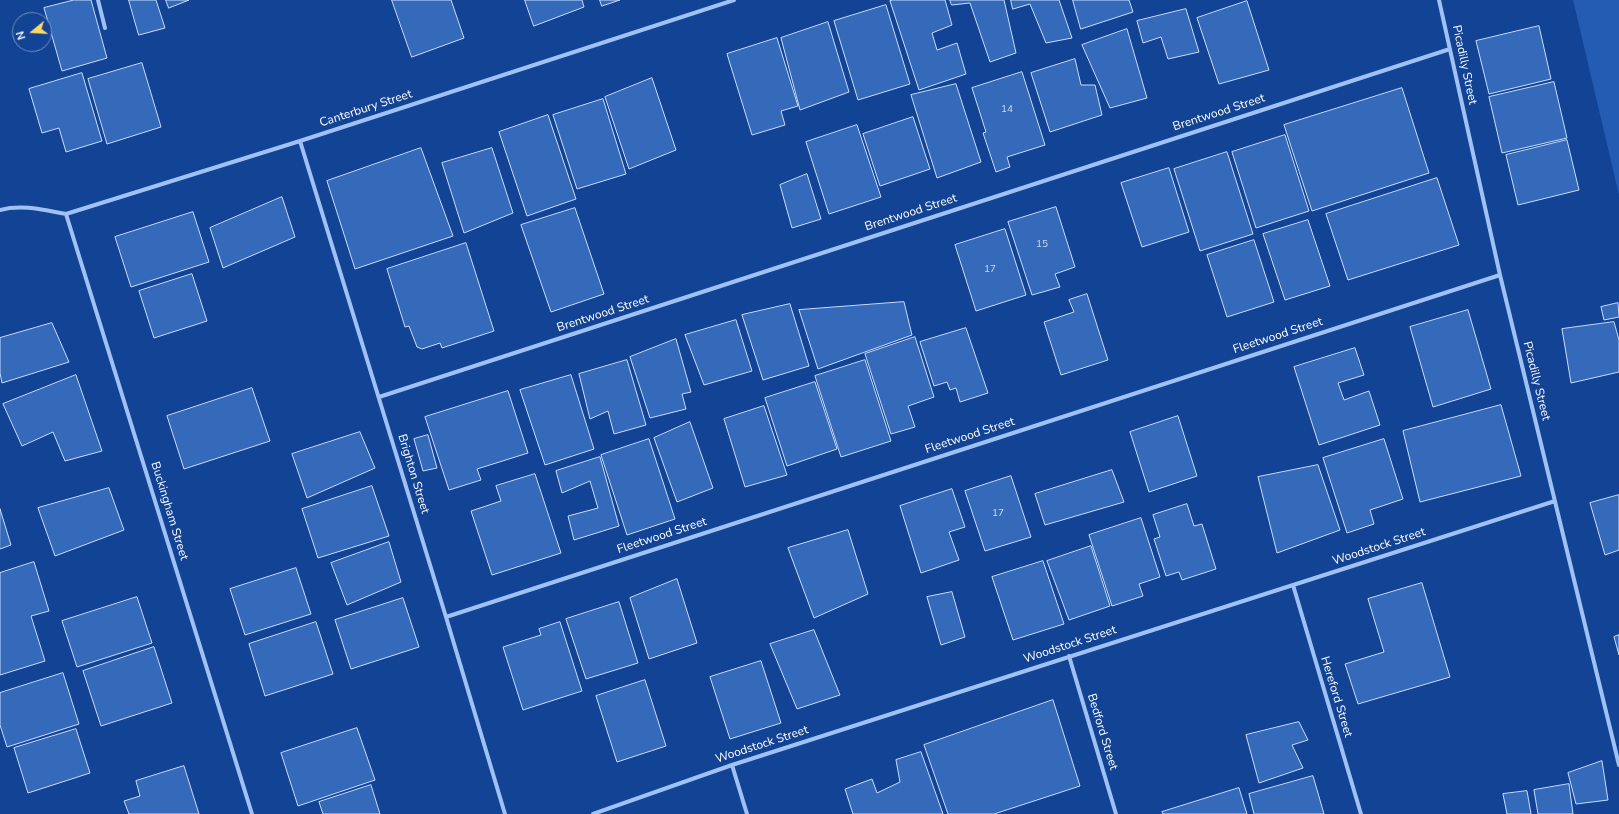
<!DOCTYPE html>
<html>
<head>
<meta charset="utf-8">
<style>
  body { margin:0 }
  #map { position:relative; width:1619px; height:814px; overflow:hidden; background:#124394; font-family:"Nunito Sans",sans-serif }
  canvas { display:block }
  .north { position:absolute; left:12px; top:12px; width:40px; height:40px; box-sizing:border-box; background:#124394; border:1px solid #718ebf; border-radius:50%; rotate:252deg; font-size:11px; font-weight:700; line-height:16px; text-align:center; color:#fff }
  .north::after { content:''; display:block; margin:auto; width:14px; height:18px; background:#ffda62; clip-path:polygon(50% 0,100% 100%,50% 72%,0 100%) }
</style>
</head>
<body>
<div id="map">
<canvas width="1619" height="814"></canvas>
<div class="north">N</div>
</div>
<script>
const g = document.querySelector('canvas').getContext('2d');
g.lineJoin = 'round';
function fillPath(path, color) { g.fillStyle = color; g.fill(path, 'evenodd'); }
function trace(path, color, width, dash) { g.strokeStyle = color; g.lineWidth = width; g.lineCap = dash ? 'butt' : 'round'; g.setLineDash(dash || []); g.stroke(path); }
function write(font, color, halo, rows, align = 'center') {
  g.font = font + ' "Nunito Sans",sans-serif'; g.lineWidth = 4; g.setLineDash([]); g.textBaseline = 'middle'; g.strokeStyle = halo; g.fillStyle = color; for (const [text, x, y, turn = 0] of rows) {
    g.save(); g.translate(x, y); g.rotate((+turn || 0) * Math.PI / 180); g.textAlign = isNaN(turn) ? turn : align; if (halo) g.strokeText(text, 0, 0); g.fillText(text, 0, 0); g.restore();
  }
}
fillPath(new Path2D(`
  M1573 0H1619V195Z`), '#245cb3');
const building = new Path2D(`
  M74 0H91L107 58 62 71 44 8Z
  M129 0H156L165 28 139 35Z
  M166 0H189L169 8Z
  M392 0H451L464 38 412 57Z
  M525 0H582L584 7 534 26Z
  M600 0H620L602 6Z
  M893 0H945L952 25 932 33 937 50 957 43 966 74 919 90 890 1Z
  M950 0H1004L1016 53 990 62 970 3 952 5Z
  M1011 0H1059L1072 38 1046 43 1030 4 1013 9Z
  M1073 0H1129L1133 12 1081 29Z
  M1247 1 1269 70 1219 84 1197 18Z
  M886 5 910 84 858 100 834 21Z
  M1186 9 1199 52 1168 59 1161 37 1143 43 1137 21Z
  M828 22 849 92 800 110 781 38Z
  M1539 26 1551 79 1489 94 1476 41Z
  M1127 29 1147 98 1110 108 1082 45Z
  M777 38 798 106 781 111 785 125 752 135 727 54Z
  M1075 59 1081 85H1095L1102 115 1050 132 1031 73Z
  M142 63 161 127 107 144 88 79Z
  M1022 72 1045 145 1007 157 1010 167 996 172 983 133 986 132 972 88Z
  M82 73 102 141 66 152 59 128 42 133 29 89Z
  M652 78 676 150 629 169 605 97Z
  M1554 82 1567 138 1502 153 1489 97Z
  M956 84 981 162 937 178 911 95Z
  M1402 88 1429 173 1312 211 1284 125Z
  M603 99 626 174 577 189 553 115Z
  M548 115 576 199 527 216 499 132Z
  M913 117 930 169 880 186 863 134Z
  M857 125 881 197 829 214 806 142Z
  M1285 135 1309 211 1256 228 1232 152Z
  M1567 140 1579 190 1518 205 1506 155Z
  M421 148 453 236 355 269 327 181Z
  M492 148 513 213 464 233 442 163Z
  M1227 152 1253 234 1200 251 1174 169Z
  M1169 168 1189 232 1142 247 1121 183Z
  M807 174 821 219 792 228 780 185Z
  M1437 178 1459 245 1348 280 1326 214Z
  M282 197 295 237 223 268 210 228Z
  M1056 207 1075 267 1055 274 1060 287 1032 295 1008 222Z
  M575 208 604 294 551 312 521 225Z
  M193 212 209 262 131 287 115 237Z
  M1308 220 1330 286 1285 300 1263 234Z
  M1005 229 1026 295 976 311 955 245Z
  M1254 240 1274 302 1227 317 1207 255Z
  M466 243 494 331 442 348 440 343 422 349 417 347 409 326 405 327 387 269Z
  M192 274 207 321 154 338 139 291Z
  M1087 294 1108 360 1061 375 1044 322 1074 312 1069 300Z
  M904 302 912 335 818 369 799 310Z
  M1618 303 1619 317 1604 320 1601 307Z
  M790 304 809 366 763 380 742 315Z
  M1468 310 1491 389 1433 407 1410 327Z
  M736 320 752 371 704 385 685 335Z
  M1614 322 1619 340V372L1571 383 1562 329Z
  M52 323 69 362 2 383 0 373V338Z
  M966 328 988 393 960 402 956 388 950 390 947 382 934 386 920 342Z
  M915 337 934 397 908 406 915 427 891 434 865 354Z
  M676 339 691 392 682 394 686 409 650 418 630 357Z
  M1355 348 1364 375 1338 383 1344 400 1369 391 1380 425 1319 445 1294 367Z
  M627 360 646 425 614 434 608 411 590 419 579 374Z
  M865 360 891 441 841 457 815 376Z
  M76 375 102 451 65 461 53 432 22 446 3 404Z
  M571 375 594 449 545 465 520 390Z
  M815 382 837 449 787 466 765 398Z
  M252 388 270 441 184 469 167 416Z
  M508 391 528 453 477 469 481 480 449 490 425 417Z
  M1501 405 1521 476 1420 502 1403 431Z
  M764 406 787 475 745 487 724 419Z
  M1178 416 1197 476 1149 492 1130 432Z
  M690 422 713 488 677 502 654 438Z
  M360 432 375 468 307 498 292 454Z
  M428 435 437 468 423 471 414 439Z
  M649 439 675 519 627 535 601 455Z
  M1384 439 1403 499 1370 510 1374 524 1347 533 1323 458Z
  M600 457 619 526 574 540 568 516 598 508 590 481 562 493 556 471Z
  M1318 465 1340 530 1277 553 1258 477Z
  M1112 470 1124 502 1045 525 1035 494Z
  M535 474 561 553 492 575 471 511 501 501 496 486Z
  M1011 476 1031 537 985 551 965 491Z
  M372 486 389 536 318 558 302 509Z
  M109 488 124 530 55 556 38 508Z
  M952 489 965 527 949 532 959 560 921 573 900 506Z
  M1619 495V550L1605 555 1590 503Z
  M1187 504 1194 526 1202 524 1216 569 1182 580 1179 572 1166 576 1154 539 1160 537 1153 515Z
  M0 509 11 545 0 549Z
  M1141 518 1160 577 1139 584 1143 596 1112 606 1089 535Z
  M848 530 868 594 814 618 788 548Z
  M389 542 401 582 347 605 331 563Z
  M1091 546 1110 606 1069 620 1047 561Z
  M1043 561 1064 624 1013 640 992 577Z
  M34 562 49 611 31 616 45 661 0 675V573Z
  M296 568 311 614 245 635 230 589Z
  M677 579 697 643 649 659 630 598Z
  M1422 583 1450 677 1358 704 1345 664 1384 652 1368 599Z
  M952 592 965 637 941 645 927 597Z
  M137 597 152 643 77 667 62 621Z
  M403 598 419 647 351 669 335 620Z
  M619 602 638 663 586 679 566 619Z
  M316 622 333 674 265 696 249 644Z
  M560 622 582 691 523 710 503 647 541 635 539 629Z
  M814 630 840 695 797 709 770 644Z
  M1619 635V655L1614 637Z
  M154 647 172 703 101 726 83 671Z
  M761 661 781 723 730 739 710 677Z
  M63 673 79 724 7 747 0 725V693Z
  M645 680 666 746 617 762 596 696Z
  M1053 700 1080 786 994 814H948L924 745Z
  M1299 722 1308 740 1292 745 1303 768 1259 783 1246 735Z
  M357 728 375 780 298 806 281 753Z
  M76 729 90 773 28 793 14 748Z
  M921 752 943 814H853L845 789 872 779 877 793 900 782 896 760Z
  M1602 761 1608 800 1576 804 1568 773Z
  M184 766 199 814H129L124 801 140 796 136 781Z
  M1313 776 1324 814H1254L1249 794Z
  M1569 784 1573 814H1538L1534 790Z
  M371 785 380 814H323L319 802Z
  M1239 788 1247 814H1163L1162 812Z
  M1527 791 1531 814H1507L1503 794Z`);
fillPath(building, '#356abb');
trace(building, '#c8ddfd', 1);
trace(new Path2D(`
  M98 0 105 28
  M1439 0 1500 275 1619 765
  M300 141 446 617 505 814
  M0 210C22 204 44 210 66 214L300 141 734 0
  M66 214 252 814
  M379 397 1450 49
  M1293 585 1361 814
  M446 617 1500 275
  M1069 656 1116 814
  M732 765 747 814
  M593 814 732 765 1555 501`), '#a0c1f3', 4);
write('10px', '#ccdaee', null, [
  ["14",1007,110],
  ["15",1042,245],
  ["17",990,270],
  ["17",998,514]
]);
write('12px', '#fff', '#124394', [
  ["Picadilly Street",1464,65,78],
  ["Canterbury Street",366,109,-18],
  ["Brentwood Street",1219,113,-18],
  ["Brentwood Street",911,213,-18],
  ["Brentwood Street",603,314,-18],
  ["Fleetwood Street",1278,336,-18],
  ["Picadilly Street",1536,381,76],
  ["Fleetwood Street",970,436,-18],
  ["Brighton Street",413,474,73],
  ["Buckingham Street",169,511,73],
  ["Fleetwood Street",662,536,-18],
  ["Woodstock Street",1379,547,-18],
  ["Woodstock Street",1070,645,-18],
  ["Hereford Street",1336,697,73],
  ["Bedford Street",1102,732,73],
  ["Woodstock Street",762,745,-18]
]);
</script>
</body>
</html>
